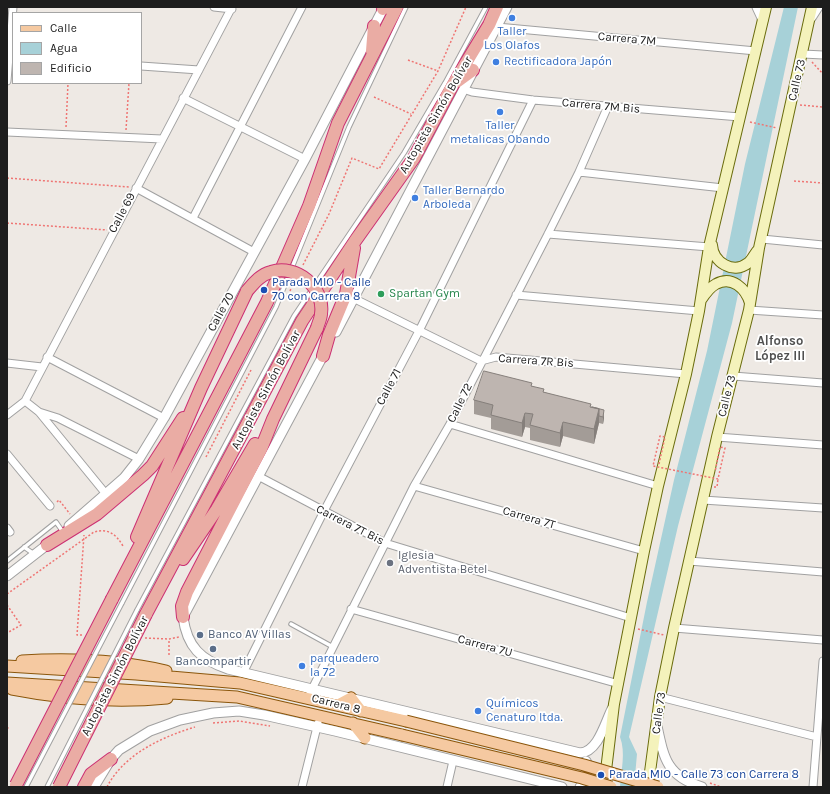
<!DOCTYPE html>
<html>
<head>
<meta charset="utf-8">
<style>
  body { margin:0 }
  #map { position:relative; width:830px; height:794px; overflow:hidden; background:#eee9e4; font-family:Karla,sans-serif }
  canvas { display:block }
  .frame { position:absolute; inset:0; border:8px solid #1d1d1d; pointer-events:none }
  .legend { position:absolute; left:12px; top:12px; width:130px; height:72px; box-sizing:border-box; background:#fff; border:1px solid #a5a5a5; margin:0; padding:5px 7px; list-style:none; font-size:12px; color:#1d1d1d }
  .legend li { display:flex; align-items:center; gap:8px; height:20px }
  .legend b { width:20px; border:1px solid #a5a5a5 }
</style>
</head>
<body>
<div id="map">
<canvas width="830" height="794"></canvas>
<div class="frame"></div>
<ul class="legend">
<li><b style="height:5px;background:#f5c9a1"></b>Calle</li>
<li><b style="height:11px;background:#a7d1d8"></b>Agua</li>
<li><b style="height:11px;background:#beb5b0"></b>Edificio</li>
</ul>
</div>
<script>
const g = document.querySelector('canvas').getContext('2d');
g.lineJoin = 'round';
function fillPath(path, color) { g.fillStyle = color; g.fill(path, 'evenodd'); }
function trace(path, color, width, dash) { g.strokeStyle = color; g.lineWidth = width; g.lineCap = dash ? 'butt' : 'round'; g.setLineDash(dash || []); g.stroke(path); }
function write(font, color, halo, rows, align = 'center') {
  g.font = font + ' Karla,sans-serif'; g.lineWidth = 3.5; g.setLineDash([]); g.textBaseline = 'middle'; g.strokeStyle = halo; g.fillStyle = color; for (const [text, x, y, turn = 0] of rows) {
    g.save(); g.translate(x, y); g.rotate((+turn || 0) * Math.PI / 180); g.textAlign = isNaN(turn) ? turn : align; if (halo) g.strokeText(text, 0, 0); g.fillText(text, 0, 0); g.restore();
  }
}
fillPath(new Path2D(`
  M784 7H798L732 323 678 526 629 737 637 754 634 787H620C621 770 626 753 620 737L647 602 674 480 707 351 745 164Z`), '#a7d1d8');
const service = new Path2D(`
  M24 547 34 554
  M7 561 56 522 63 532
  M122 603 276 307 349 127 406 7
  M137 610 294 316 404 153 445 83 486 7
  M291 624 333 647`);
const minor = new Path2D(`
  M214 7 232 9
  M812 18 819 7
  M497 27 756 51
  M803 54 823 55
  M141 66 199 70
  M7 81 13 7
  M463 89 472 92 533 100 740 117
  M183 98 305 159
  M7 132 162 139
  M579 172 723 188
  M136 188 254 252
  M193 218 302 7
  M548 234 709 247
  M762 239 823 245
  M516 295 699 311
  M353 298 481 361 496 357 686 374
  M749 310 823 315
  M47 357 164 418
  M7 363 42 367
  M733 376 823 383
  M25 401 39 412 106 494
  M39 412 58 418 139 459
  M7 415 25 401 232 7
  M450 424 658 486
  M717 437 823 445
  M7 454 50 506
  M258 476 385 543 631 618
  M414 486 644 551
  M703 500 823 508
  M7 528 10 532
  M689 561 823 572
  M351 609 619 684
  M674 628 823 640
  M243 673 324 511 419 331 533 100
  M310 693 414 486 450 424 548 234 579 172 608 106
  M660 697 817 737
  M302 787 318 723
  M447 787 453 761
  M813 787 823 661`);
const tertiary = new Path2D(`
  M757 7 763 20
  M336 332 507 7
  M326 350 183 617C187 647 201 660 228 669L580 753C598 752 605 723 612 709
  M69 526 124 478 139 459 164 418 305 159 384 7
  M7 576 52 541
  M657 726C664 759 667 776 702 787
  M94 787 111 759 119 750 150 731 180 720 213 713 239 711 264 715 335 731 562 787
  M580 787C589 781 592 771 586 761`);
const secondary = new Path2D(`
  M712 245C713 262 733 275 748 263 752 260 754 255 757 251
  M701 300C705 294 710 287 716 284 732 275 746 289 750 303
  M604 787 614 704 644 551 658 486 686 374 699 311 709 247 766 7
  M648 787 660 697 674 628 717 437 749 310 759 248 812 7`);
const primary = new Path2D(`
  M22 661C70 658 119 660 166 671
  M7 666 136 674 240 683 406 721
  M7 683 237 697 402 735
  M12 689C63 699 115 703 167 698
  M338 705 351 698 361 711
  M353 723 365 738`);
const trunk = new Path2D(`
  M383 9 385 7
  M372 51 374 26
  M458 81 473 70
  M323 356 329 335 346 294 354 248
  M137 537 201 388 247 291
  M47 545 97 514 143 475 152 466 183 418
  M183 559 217 509 255 444
  M112 599 267 302 309 206 338 123 397 7
  M146 614 302 321 355 241 414 158 452 86 489 25 497 7
  M183 617 182 606 187 592 261 449 273 419 317 328
  M84 787 91 774 111 759`);
trace(service, '#a1a1a1', 5.5);
trace(minor, '#a1a1a1', 9);
trace(tertiary, '#a1a1a1', 11);
trace(secondary, '#6a6c0d', 12);
trace(primary, '#8b560b', 13);
trace(trunk, '#cc3073', 14);
trace(new Path2D(`
  M408 60 438 71
  M812 62 823 74
  M374 97 411 114
  M800 105 823 107
  M750 122 777 128
  M66 127 68 83
  M126 130 129 83
  M7 178 129 187
  M794 181 823 183
  M7 223 107 230
  M303 265 329 214 352 158 379 169 438 71 466 7
  M290 291 293 284
  M206 457 251 370
  M714 487H717L718 479
  M57 502 59 500 70 514
  M7 594 94 532C108 528 116 534 123 546
  M7 605 21 625 7 633
  M638 629 664 635
  M82 635H77L84 535
  M145 638 169 639 179 637
  M169 655V639
  M213 723 239 721 270 726
  M7 727 9 729
  M710 783 721 787
  M107 787C124 754 162 737 195 727`), '#ef7573', 1.5, [2, 2]);
trace(service, '#fff', 3.5);
trace(minor, '#fff', 7);
trace(tertiary, '#fff', 9);
trace(secondary, '#f4f2bb', 10);
trace(primary, '#f5c9a1', 11);
trace(trunk, '#eaaca4', 12);
const serviceBridge = new Path2D(`
  M26 787 122 603
  M47 787 137 610`);
const primaryBridge = new Path2D(`
  M406 721 584 765 658 787
  M402 735 582 778 611 787`);
const trunkBridge = new Path2D(`
  M247 291C254 283 260 275 271 272 296 264 325 287 321 314 321 318 318 324 317 328
  M16 785 112 599
  M59 787 146 614`);
trace(serviceBridge, '#a1a1a1', 5.5, []);
trace(primaryBridge, '#8b560b', 13, []);
trace(trunkBridge, '#cc3073', 14, []);
trace(new Path2D(`
  M659 464 665 437 660 436 653 466 718 479 725 448 720 447 715 472`), '#ef7573', 1.5, [2, 2]);
trace(serviceBridge, '#fff', 3.5);
trace(primaryBridge, '#f5c9a1', 11);
trace(trunkBridge, '#eaaca4', 12);
fillPath(new Path2D(`
  M532 386 544 392 591 407 604 418 603 424 599 423 594 444 563 436 560 447 530 440V428L525 427 522 437 491 429V418L474 414V400Z`), '#a39c97');
fillPath(new Path2D(`
  M599 409V423L594 444V429Z
  M604 410V418L603 424V417Z
  M525 413V427L522 437V423Z
  M563 422V436L560 447V433Z`), '#857f7b');
const building = new Path2D(`
  M484 371 532 383 531 386 544 389 543 392 591 404 590 407 599 409 594 429 563 422 560 433 530 425 533 414 525 413 522 423 491 415 493 405 474 400Z
  M592 407 604 410 603 417 599 416V409Z`);
fillPath(building, '#beb5b0');
trace(building, '#857f7b', 1);
for (const [x, y, r, color] of [
  [512,18,4,"#3f7fe0"],
  [496,62,4,"#3f7fe0"],
  [500,112,4,"#3f7fe0"],
  [415,198,4,"#3f7fe0"],
  [264,290,4,"#1a4fb4"],
  [381,294,4,"#2e9e5b"],
  [390,563,4,"#6b7280"],
  [200,635,4,"#5c6f8a"],
  [213,649,4,"#5c6f8a"],
  [302,666,4,"#3f7fe0"],
  [478,711,4,"#3f7fe0"],
  [601,775,4,"#1a4fb4"]
]) { const dot = new Path2D(); dot.arc(x, y, r, 0, 2 * Math.PI); g.fillStyle = color; g.fill(dot); trace(dot, '#fff', 1.5); }
write('12px', '#366cbe', '#fff', [
  ["Taller",512,32,"center"],
  ["Los Olafos",512,46,"center"],
  ["Rectificadora Japón",504,62],
  ["Taller",500,126,"center"],
  ["metalicas Obando",500,140,"center"],
  ["Taller Bernardo",423,191],
  ["Arboleda",423,205],
  ["parqueadero",310,659],
  ["la 72",310,673],
  ["Químicos",486,704],
  ["Cenaturo ltda.",486,718]
], 'left');
write('12px', '#1d1d1d', '#fff', [
  ["Carrera 7M",627,39,5],
  ["Calle 73",797,80,-77],
  ["Carrera 7M Bis",601,106,5],
  ["Autopista Simón Bolívar",436,115,-60],
  ["Calle 69",122,213,-62],
  ["Calle 70",221,312,-62],
  ["Carrera 7R Bis",536,361,4],
  ["Calle 71",389,387,-62],
  ["Autopista Simón Bolívar",266,390,-62],
  ["Calle 73",727,396,-76],
  ["Calle 72",460,403,-64],
  ["Carrera 7T",529,518,16],
  ["Carrera 7T Bis",350,525,27],
  ["Carrera 7U",485,646,15],
  ["Autopista Simón Bolívar",115,676,-63],
  ["Carrera 8",336,704,14],
  ["Calle 73",659,713,-82]
]);
write('12px', '#164399', '#fff', [
  ["Parada MIO - Calle",272,283],
  ["70 con Carrera 8",272,297],
  ["Parada MIO - Calle 73 con Carrera 8",609,775]
], 'left');
write('12px', '#27864d', '#fff', [
  ["Spartan Gym",389,294]
], 'left');
write('12px', '#5b616d', '#fff', [
  ["Iglesia",398,556],
  ["Adventista Betel",398,570]
], 'left');
write('12px', '#4e5e75', '#fff', [
  ["Banco AV Villas",208,635],
  ["Bancompartir",213,662,"center"]
], 'left');
write('bold 13px', '#505050', '#fff', [
  ["Alfonso",780,341],
  ["López III",780,356]
]);
</script>
</body>
</html>
